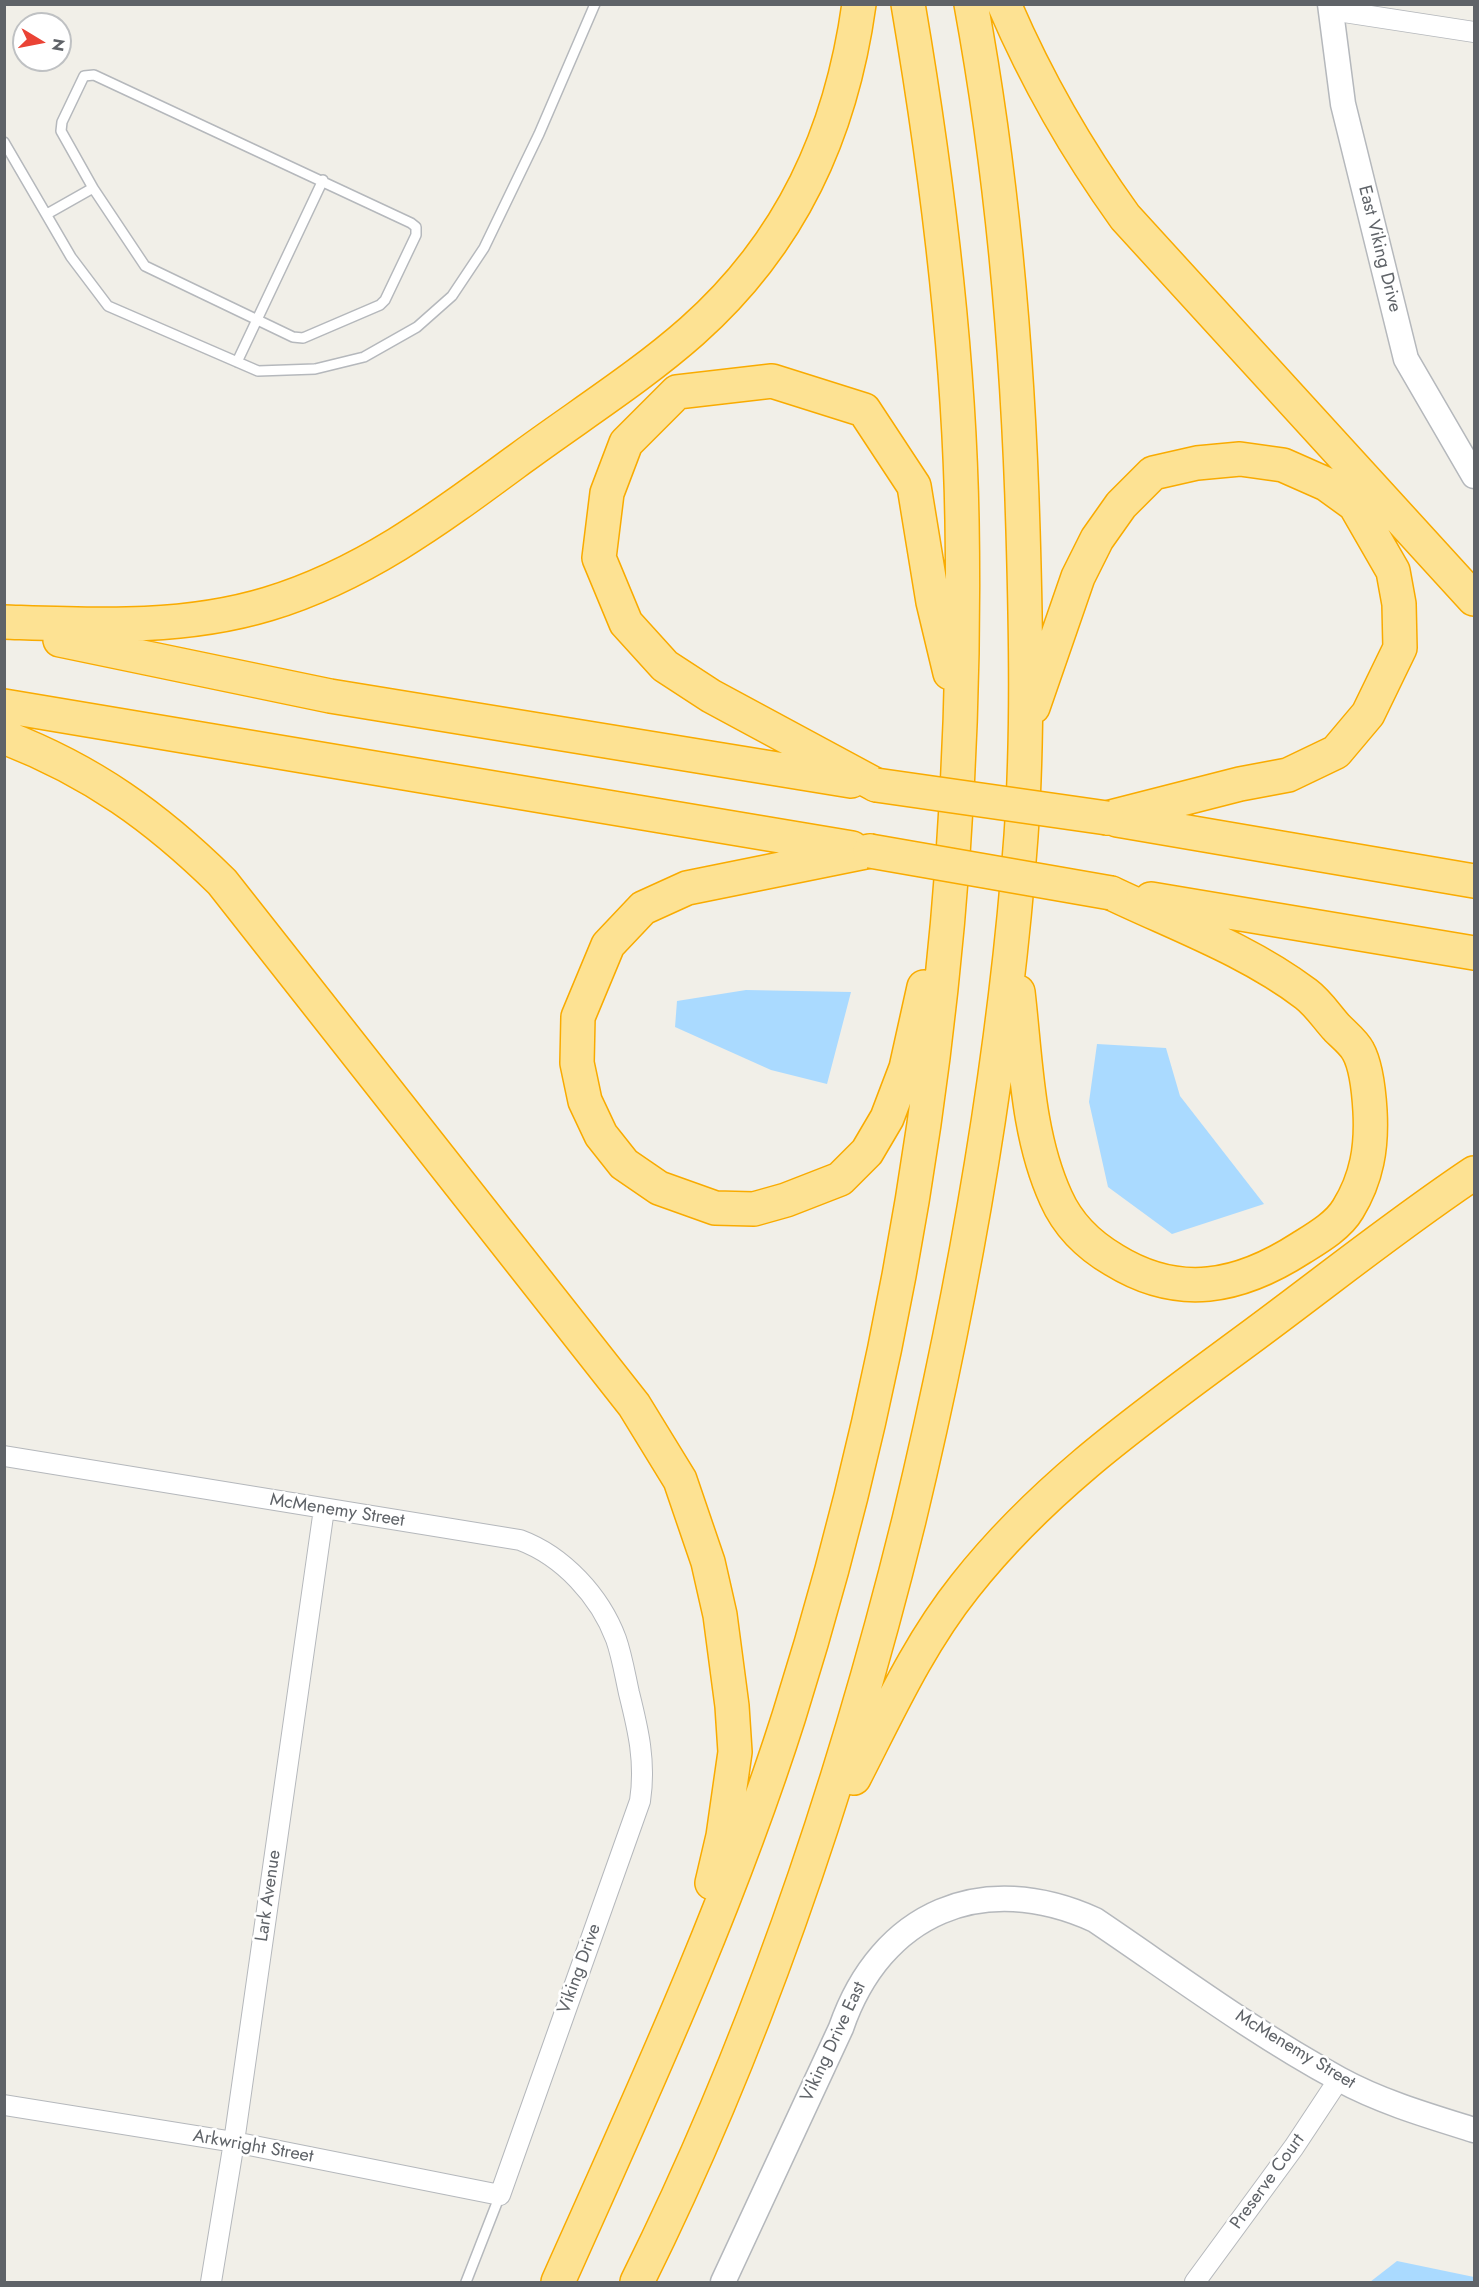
<!DOCTYPE html>
<html>
<head>
<meta charset="utf-8">
<style>
  body { margin:0 }
  #map { position:relative; width:1479px; height:2287px; overflow:hidden; background:#f1efe8; font-family:Jost,sans-serif }
  canvas { display:block }
  .frame { position:absolute; inset:0; border:6px solid #5f6368; pointer-events:none }
  .north { position:absolute; left:12px; top:12px; width:60px; height:60px; box-sizing:border-box; background:#fff; border:2px solid #bfc1c3; border-radius:50%; rotate:100deg; font-size:16px; font-weight:700; line-height:24px; text-align:center; color:#5f6368 }
  .north::after { content:''; display:block; margin:auto; width:21px; height:27px; background:#ea4335; clip-path:polygon(50% 0,100% 100%,50% 72%,0 100%) }
</style>
</head>
<body>
<div id="map">
<canvas width="1479" height="2287"></canvas>
<div class="frame"></div>
<div class="north">N</div>
</div>
<script>
const g = document.querySelector('canvas').getContext('2d');
g.lineJoin = 'round';
function fillPath(path, color) { g.fillStyle = color; g.fill(path, 'evenodd'); }
function trace(path, color, width, dash) { g.strokeStyle = color; g.lineWidth = width; g.lineCap = dash ? 'butt' : 'round'; g.setLineDash(dash || []); g.stroke(path); }
function write(font, color, halo, rows, align = 'center') {
  g.font = font + ' Jost,sans-serif'; g.lineWidth = 5; g.setLineDash([]); g.textBaseline = 'middle'; g.strokeStyle = halo; g.fillStyle = color; for (const [text, x, y, turn = 0] of rows) {
    g.save(); g.translate(x, y); g.rotate((+turn || 0) * Math.PI / 180); g.textAlign = isNaN(turn) ? turn : align; if (halo) g.strokeText(text, 0, 0); g.fillText(text, 0, 0); g.restore();
  }
}
fillPath(new Path2D(`
  M746 990 851 992 827 1084 771 1070 675 1027 677 1001Z
  M1097 1044 1166 1048 1180 1096 1264 1204 1172 1234 1108 1187 1089 1102Z
  M1397 2261 1474 2277V2282H1370Z`), '#aadaff');
const service = new Path2D(`
  M4 142 71 257 108 306 258 371 315 369 364 357 417 327 452 296 484 248 539 134 595 4
  M47 214 93 188 145 266 293 337 303 338 380 305 385 300 416 235V227L411 223 94 75 84 76 62 122 61 131 93 188
  M237 362 323 180
  M466 2282 500 2195`);
const minor = new Path2D(`
  M1331 10 1474 32
  M4 1456 520 1540C563 1556 600 1596 616 1639 622 1656 625 1675 629 1693 638 1729 646 1762 640 1801L500 2195 234 2142 4 2105
  M211 2282 234 2142 324 1509
  M1195 2282 1294 2147 1339 2079`);
const tertiary = new Path2D(`
  M1330 4 1343 104 1406 359 1474 476
  M723 2282 841 2028C881 1912 983 1869 1095 1920 1175 1974 1254 2033 1339 2079 1381 2102 1429 2116 1474 2130`);
const motorway = new Path2D(`
  M1004 4C1037 81 1076 149 1125 217L1474 599
  M4 622C93 625 182 630 268 604 364 575 441 517 521 458 578 416 640 377 692 331 791 243 841 134 859 4
  M60 640 330 696 851 781
  M4 706 852 848
  M1033 707 1078 577 1097 539 1121 505 1153 473 1197 463 1240 459 1283 465 1326 484 1355 505 1393 571 1399 604 1400 648 1368 714 1336 752 1288 775 1240 784 1107 818
  M4 737C92 771 156 817 222 882L634 1405 680 1480 708 1562 720 1615 732 1706 735 1752 723 1836 712 1883
  M876 785 711 696 665 666 626 623 599 558 607 493 626 443 677 392 772 381 864 410 914 486 933 602 950 673
  M1117 820 1474 881
  M870 851 687 888 643 908 608 945 578 1017 577 1063 585 1101 601 1135 624 1164 659 1188 715 1208 754 1209 786 1200 840 1179 867 1152 887 1118 906 1068 924 987
  M1151 899 1474 953
  M1018 992C1026 1060 1027 1135 1056 1198 1068 1225 1090 1246 1114 1260 1179 1300 1239 1288 1301 1248 1317 1238 1338 1226 1348 1209 1367 1178 1372 1147 1370 1111 1369 1094 1367 1067 1358 1051 1354 1043 1344 1035 1337 1028 1327 1017 1318 1003 1306 994 1248 950 1176 924 1111 893
  M854 1778C888 1712 918 1645 965 1586 1046 1483 1151 1411 1255 1334 1328 1280 1399 1223 1474 1173
  M558 2282C641 2096 727 1911 789 1716 911 1329 969 925 962 520 959 348 937 174 908 4
  M637 2282C758 2039 844 1783 909 1520 963 1295 1004 1067 1021 836 1028 735 1026 632 1023 530 1018 354 1003 178 971 4`);
trace(service, '#b5b8bc', 12);
trace(minor, '#b5b8bc', 22);
trace(tertiary, '#b5b8bc', 27);
trace(motorway, '#f9ab00', 36);
trace(service, '#fff', 9);
trace(minor, '#fff', 20);
trace(tertiary, '#fff', 24);
trace(motorway, '#fde293', 33);
const motorwayBridge = new Path2D(`
  M876 785 1107 818
  M870 851 1111 893`);
trace(motorwayBridge, '#f9ab00', 36, []);
trace(motorwayBridge, '#fde293', 33);
write('18px', '#5f6368', '#fff', [
  ["East Viking Drive",1379,249,76],
  ["McMenemy Street",337,1511,9],
  ["Lark Avenue",269,1896,-82],
  ["Viking Drive",580,1969,-70],
  ["Viking Drive East",834,2042,-65],
  ["McMenemy Street",1295,2050,31],
  ["Arkwright Street",253,2147,10],
  ["Preserve Court",1268,2182,-54]
]);
</script>
</body>
</html>
